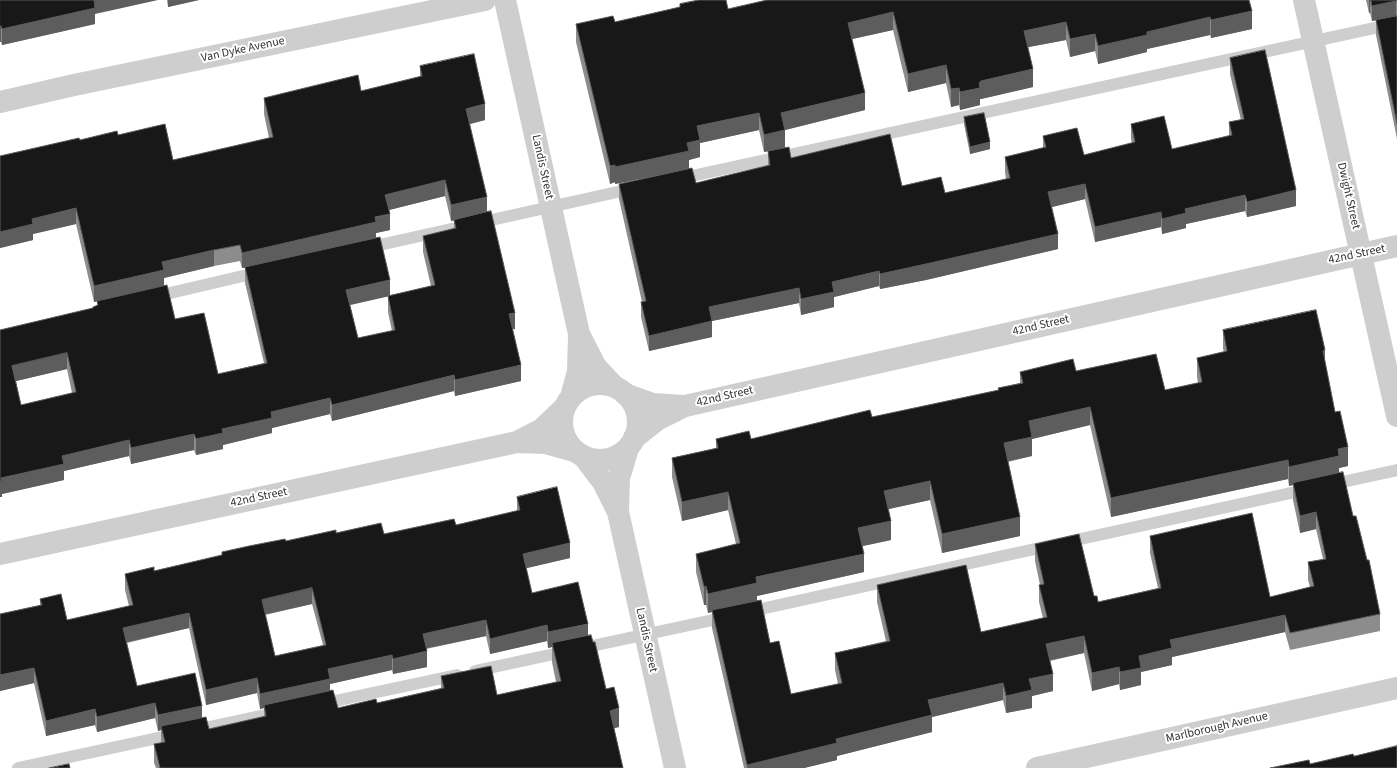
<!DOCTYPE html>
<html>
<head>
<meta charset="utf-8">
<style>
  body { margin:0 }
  canvas { display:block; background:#fff }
</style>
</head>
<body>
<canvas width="1397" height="768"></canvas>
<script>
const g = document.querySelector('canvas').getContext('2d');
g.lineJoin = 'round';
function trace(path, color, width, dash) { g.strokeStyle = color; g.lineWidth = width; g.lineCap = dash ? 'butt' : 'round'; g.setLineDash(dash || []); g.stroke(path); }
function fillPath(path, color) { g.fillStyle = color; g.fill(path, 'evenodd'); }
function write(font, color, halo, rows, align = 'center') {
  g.font = font + ' "Source Sans 3",sans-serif'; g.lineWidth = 4; g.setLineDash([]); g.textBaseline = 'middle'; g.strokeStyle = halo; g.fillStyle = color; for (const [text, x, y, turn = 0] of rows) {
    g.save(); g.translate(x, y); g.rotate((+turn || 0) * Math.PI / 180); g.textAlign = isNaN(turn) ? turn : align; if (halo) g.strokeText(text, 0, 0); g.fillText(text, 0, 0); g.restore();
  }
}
trace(new Path2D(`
  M678 179 1397 23
  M366 248 635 188
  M153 297 260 272
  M1329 485 1397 470
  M747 612 1309 489
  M475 671 727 617
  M321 704 457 675
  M18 768 279 712`), '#cecece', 12);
trace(new Path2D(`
  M1304 0 1397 416
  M0 102 74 85 485 0
  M625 394 653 404 684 406
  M634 438 657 420 685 406 1397 246
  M517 442 542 429 565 407
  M0 554 517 442 545 443 574 451
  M1037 768 1397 688`), '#cecece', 22);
trace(new Path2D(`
  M505 0 579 334 596 367 615 387
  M562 422a38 38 0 1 1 76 0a38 38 0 1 1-76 0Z
  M571 397 578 371 579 337
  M628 448 619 478 618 512 675 768
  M584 457 603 482 617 510`), '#cecece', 22);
fillPath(new Path2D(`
  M0 0 95 14V24L2 45 1 42H0Z
  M167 0H199L168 7Z
  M1249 0 1252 29 1211 38 1210 35 1147 49V52L1098 64 1095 51 1070 57 1066 40 1028 47 1033 87 981 99H980V105L960 110 959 105 951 107 946 83 908 92 893 30 852 39 865 110 785 130V148L791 158 902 186 945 193 1006 179 1005 172V157L1043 148V136L1084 155 1132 143 1131 139V124L1172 149 1229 136V122L1241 120 1230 74V58L1296 206 1247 217 1245 211 1186 224V228L1162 234 1161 227 1095 242 1085 199 1052 207 1058 249 926 280 880 289 879 286 834 297V307L801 315 799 303 712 321V337L649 351 641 317V302H642L619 199V184L689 169 615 184V182L610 184 576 42V24L615 22 680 7V4L728 9ZM759 130 764 152 768 151V166L696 183 689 169V160L700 157V143Z
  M1366 0H1397V139L1376 35V20L1396 16 1372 21 1370 13H1369Z
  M420 66 485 120 470 124 487 212 515 329H512L521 381 455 396 454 391 332 421 330 414 272 428V433L223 445V449L196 455 194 450 131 464 129 456 64 471V480L2 494V497L0 330 93 308V307L97 306V301L94 302 76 224 33 234V240L0 248 80 140 118 135 173 160 269 138 264 114V98L361 91 420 77ZM445 196 451 221 454 220V229L423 236V252L431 286 388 296V312L392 331 358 338 350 305 376 233 390 230 389 210ZM240 261 242 268H245V283L264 363 218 374 175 319 164 286V278L214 266ZM67 369 72 393 21 405 16 381Z
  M964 117 990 149 970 154 964 124Z
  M1223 330 1325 364 1335 412 1348 466 1339 468V473L1367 560 1380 614V631L1290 650 1285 632 1172 657V665L1141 672V685L1120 690 1119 684 1092 691 1084 653 1050 661 1053 691 1032 696V708L1006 713 1003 700 932 717V732L837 756V760L804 768H744L712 628V612L708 613 706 605H704L696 572V554L736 544 728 510 682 521 672 477V458L716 448V439H751L872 417 998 390V388L1020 383V372L1076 371 1165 390 1198 383 1197 377V358L1224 352 1223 349ZM1090 425 1111 517 1288 479 1289 486 1293 485V500L1300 533 1316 529 1323 559 1308 562V580L1310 587 1270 597 1150 536V553L1158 588 1098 602 1094 596 1035 544V561L1040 585H1039V602L1043 618 981 632 877 585V602L886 641 835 653V670L838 684 791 694 770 643 757 600V596L864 572 863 546 891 540 889 509 930 500 942 553 1020 536 1008 462 1032 456V439Z
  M517 497 570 558 526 568 532 593 588 636 606 689 619 727 614 728 623 768H156L154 763V744L161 743V730L158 731 155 718 97 732 95 725 46 736 34 683 0 691V614L40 605V599L67 620 129 606 125 590V574L154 571 222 555V552L336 533 384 534 456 525 517 511ZM312 604 323 645 275 656 265 615ZM189 628 206 705 257 693 260 709 264 708V717L209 729 202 718 137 686 127 643ZM486 636 490 654 547 641 548 648 552 647V662L556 682 497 695 441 676V688L377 703 338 708 330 691V684L392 670 393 674 427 667 426 649Z`), '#8c8c8c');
fillPath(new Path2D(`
  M93 0H158L95 14V24L2 45V29Z
  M168 0H199L168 7Z
  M1369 0H1370V13H1369Z
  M1396 1V16L1372 21V6Z
  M1252 11V29L1211 38V20Z
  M893 12V30L848 40V23Z
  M1210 17V35L1147 49V52L1098 64V46L1147 32Z
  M1066 22V40L1024 48V31Z
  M0 26H1V42H0Z
  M1095 34V51L1070 57V39Z
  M946 65V83L908 92V74Z
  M1033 69V87L981 99H980V105L960 110V92L979 83 981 81Z
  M959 88V105L951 107V89Z
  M865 93V110L781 131V113Z
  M485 104V120L466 125V109Z
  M759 113V130L700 143V157L689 160V169L615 184V167L687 143 697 126Z
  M785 130V148L764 152V135Z
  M990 142V149L970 154V147Z
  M615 165V182L610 184V166Z
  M445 180V196L385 211V195Z
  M1085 184V199L1048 208V192Z
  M1296 190V206L1247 217V202Z
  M1245 195V211L1186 224V228L1162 234V219L1185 209Z
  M487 197V213L451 221V205Z
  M76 208V224L33 234V240L0 248V232L32 219Z
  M1161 212V227L1095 242V227Z
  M390 214V230L376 233V238L242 268V253Z
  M1058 234V249L926 280 880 289V274Z
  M214 250V266L164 278V286L94 302V286L162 262Z
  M879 271V286L834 297V307L801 315V299L832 282Z
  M390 280V296L346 306V290Z
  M799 288V303L712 321V337L649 351V336L709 307Z
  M515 313V329L509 330V314Z
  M1325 350V369L1323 351Z
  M67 353V369L12 382V366Z
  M521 365V381L455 396V380Z
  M454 375V391L332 421V405Z
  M330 398V414L272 428V433L223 445V449L196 455V439L222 429 271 412Z
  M1090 407V425L1032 439V456L1004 462V443L1029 421Z
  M194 434V450L131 464V448Z
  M129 440V456L64 471V480L2 494V497H0V481L1 478 62 456Z
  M1348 447V466L1339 468V475L1293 483V485L1289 486V467L1338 449Z
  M1288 460V479L1111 517V498Z
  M930 481V500L884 510V491Z
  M728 492V510L682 521V502Z
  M1316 512V529L1300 533V516Z
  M1020 517V536L942 553V534Z
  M891 521V540L858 547V528Z
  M570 543V558L523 569V554Z
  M864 554V572L757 596V602L712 610V612L708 613V594L756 577Z
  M706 586V605H704V587Z
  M312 588V604L262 615V600Z
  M189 613V628L123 643V628Z
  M1285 615V632L1172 657V665L1141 672V685L1120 690V672L1139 656 1170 640Z
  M486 620V636L423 649V634Z
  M588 624V639L552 643V647L548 648V632Z
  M547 625V641L490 654V639Z
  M1084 636V653L1046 661V644Z
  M427 651V667L393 674V659Z
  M392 655V670L330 684V694L264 705V708L260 709V694L328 669Z
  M1119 667V684L1092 691V673Z
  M34 668V683L0 691V675Z
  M1053 674V691L1032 696V708L1006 713V696L1029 679Z
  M257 678V693L206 705V690Z
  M1003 683V700L932 717V732L837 756V760L804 768H747V765L928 700Z
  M155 703V718L97 732V717Z
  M202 706V721L161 726V730L158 731V715Z
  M619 708V727L610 729V711Z
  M95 709V725L46 736V721Z`), '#5d5d5d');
const building = new Path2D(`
  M0 0H94L95 8 2 29 1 26H0Z
  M699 0H726L728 9 767 0H1249L1252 11 1211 20 1210 17 1147 32V35L1098 46 1095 34 1070 39 1066 22 1024 31 1033 69 981 81 979 83 980 88 960 92 959 88 951 89 946 65 908 74 893 12 848 23 865 93 781 113 785 130 764 135 759 113 697 126 700 140 687 143 689 151 615 167V165L610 166 576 24 613 16 615 22 680 7V4Z
  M1371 0H1397V1H1396L1372 6Z
  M1397 16V124L1376 20Z
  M1265 50 1296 190 1247 202 1245 195 1185 209 1186 213 1162 219 1161 212 1095 227 1085 184 1048 192 1058 234 926 264 880 274 879 271 832 282 834 292 801 299 799 288 709 307 712 321 649 336 641 302 646 301 619 184 692 168 696 183 770 165 768 151 789 147 791 158 890 134 902 186 941 177 945 193 1010 178 1005 157 1046 147 1043 136 1077 128 1084 155 1135 142 1131 124 1164 116 1172 149 1232 135 1229 122 1244 119 1230 58Z
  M474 54 485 104 466 109 487 197 451 205 445 180 385 195 390 214 375 217 376 222 242 253 240 245 214 250 162 262 164 270 94 286 76 208 32 219 33 224 0 232V156L79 138 80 140 117 131 118 135 165 124 173 160 273 137 264 98 358 75 361 91 422 76 420 66Z
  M984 113 990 142 970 147 964 117Z
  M491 211 515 313 509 314 521 365 455 380 454 375 332 405 330 398 271 412 272 418 222 429 223 433 196 439 194 434 131 448 129 440 62 456 64 464 1 478 2 481H0V330L93 308V307L98 305 97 301 167 285 175 319 204 313 218 374 267 363 245 267 380 237 390 280 346 290 358 338 395 330 388 296 435 285 423 236 456 228 454 220ZM67 353 76 392 21 405 12 366Z
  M1316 310 1325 350 1323 351 1335 412 1340 411 1348 447 1338 449 1339 456 1289 467 1288 460 1111 498 1090 407 1029 421 1032 437 1004 443 1020 517 942 534 930 481 884 491 891 521 858 528 864 554 756 577 757 583 708 594 706 586 704 587 696 554 740 543 728 492 682 502 672 458 718 448 716 439 749 431 751 439 870 410 872 417 999 390 998 388 1023 383 1020 372 1073 359 1076 371 1156 354 1165 390 1202 382 1197 358 1227 351 1223 330Z
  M1343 472 1353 516H1356L1367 560H1369L1380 614 1290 633 1285 615 1170 640 1172 648 1139 656 1141 668 1120 672 1119 667 1092 673 1084 636 1046 644 1053 674 1029 679 1032 690 1006 696 1003 683 928 700 932 715 836 739 837 743 747 765 712 610 761 600 770 643 779 641 791 694 842 683 835 653 890 641 877 585 966 565 981 632 1047 617 1039 585 1044 584 1035 544 1079 534 1094 596H1097L1098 602 1161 588 1150 536 1252 513 1270 597 1314 586 1308 562 1326 559 1316 512 1300 516 1293 483Z
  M557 487 570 543 523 554 532 593 578 582 588 624 548 632 547 625 490 639 486 620 423 634 427 651 393 659 392 655 328 669 330 679 260 694 257 678 206 690 189 613 123 628 137 686 195 673 202 706 158 715 155 703 97 717 95 709 46 721 34 668 0 675V614L42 605 40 599 61 594 67 620 133 605 125 574 154 567V571L222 555V552L249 546 285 539 286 541 336 530V533L381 523 384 534 454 519 456 525 520 510 517 497ZM312 588 326 645 275 656 262 600Z
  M591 635 593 642H595L606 689 614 687 619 708 610 711 623 768H160L154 744 165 742 161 726 206 717 209 729 266 716 264 705 333 690 338 708 376 699 377 703 444 688 441 676 491 666 497 695 561 681 552 643Z
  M1397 746V768H1270L1309 760 1310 764 1353 754 1354 756Z
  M69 764 70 768H49Z`);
fillPath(building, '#181818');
trace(building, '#5d5d5d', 1);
write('12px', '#313131', '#fff', [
  ["Van Dyke Avenue",243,50,-12],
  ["Landis Street",542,167,78],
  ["Dwight Street",1348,196,77],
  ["42nd Street",1357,255,-12],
  ["42nd Street",1041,326,-13],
  ["42nd Street",725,397,-13],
  ["42nd Street",259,498,-12],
  ["Landis Street",646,640,78],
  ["Marlborough Avenue",1217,728,-13]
]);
</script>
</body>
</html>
